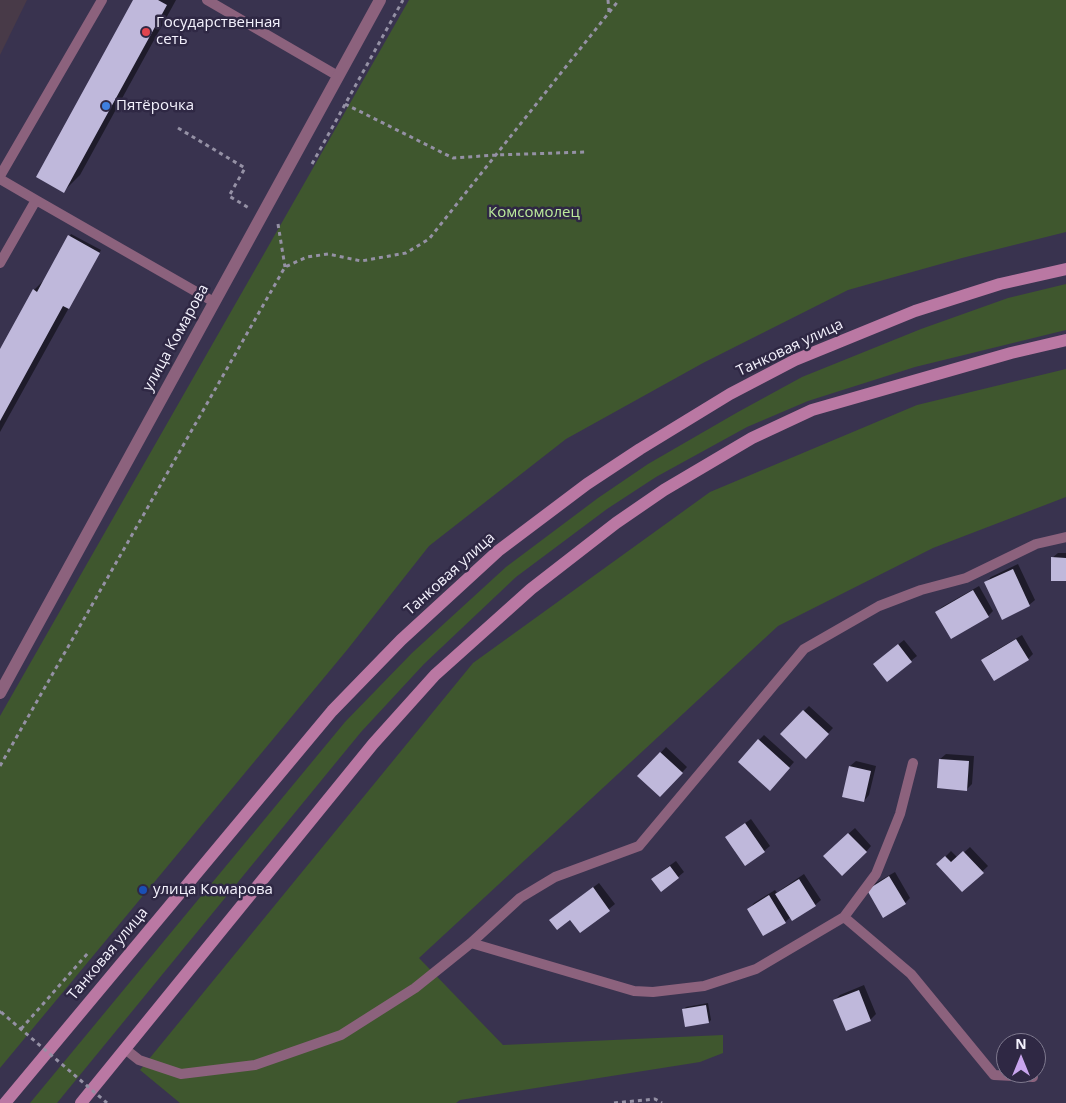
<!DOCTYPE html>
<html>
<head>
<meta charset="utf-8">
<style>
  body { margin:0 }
  #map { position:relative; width:1066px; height:1103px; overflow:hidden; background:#39334f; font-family:"Open Sans",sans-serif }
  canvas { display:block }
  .north { position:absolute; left:996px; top:1033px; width:50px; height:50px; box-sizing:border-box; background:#2f2844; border:1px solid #7e798e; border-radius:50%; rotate:0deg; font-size:14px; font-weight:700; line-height:20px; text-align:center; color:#f4f2fd }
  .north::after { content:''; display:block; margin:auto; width:18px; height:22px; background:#c9a5ee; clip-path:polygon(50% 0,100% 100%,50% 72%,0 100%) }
</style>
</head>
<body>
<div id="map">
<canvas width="1066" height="1103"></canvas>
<div class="north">N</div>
</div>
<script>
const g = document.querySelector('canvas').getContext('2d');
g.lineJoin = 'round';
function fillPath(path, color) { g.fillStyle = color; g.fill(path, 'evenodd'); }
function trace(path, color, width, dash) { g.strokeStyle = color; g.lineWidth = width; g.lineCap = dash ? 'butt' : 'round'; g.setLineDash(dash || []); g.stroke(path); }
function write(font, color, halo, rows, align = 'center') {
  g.font = font + ' "Open Sans",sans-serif'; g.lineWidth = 5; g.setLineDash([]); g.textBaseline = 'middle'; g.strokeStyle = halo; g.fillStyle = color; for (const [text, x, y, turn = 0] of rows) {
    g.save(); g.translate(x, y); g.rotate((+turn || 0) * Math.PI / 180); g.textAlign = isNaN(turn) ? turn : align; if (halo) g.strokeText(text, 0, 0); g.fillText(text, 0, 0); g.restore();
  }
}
fillPath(new Path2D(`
  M0 0H27L0 55Z`), '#483a48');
fillPath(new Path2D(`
  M409 0H1066V232L962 258 848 290 703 363 566 439 429 546 347 650 0 1068V716Z
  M1066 284V330L915 367 808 401 747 427 656 477 607 509 516 577 424 664 361 732 57 1103H30L345 722 412 653 506 567 598 498 648 464 738 412 802 377 921 329 1008 298Z
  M1066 369V497L933 548 778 626 419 958 503 1045 723 1035V1053L700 1062 460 1100 456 1103H180L140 1070 473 663 710 492 917 405Z`), '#3f572e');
fillPath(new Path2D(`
  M135 0H176L80 175 64 191Z
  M71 234 101 250 0 432V352L34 290 46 278Z
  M1058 553H1066V580L1052 558Z
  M1018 564 1035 600 1029 605 986 582 991 577Z
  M979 586 993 611 988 616 937 612 942 607Z
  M1022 635 1033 654 1028 659 983 660 988 655Z
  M904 640 917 656 887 680 880 659Z
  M809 706 833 728 806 757 781 734Z
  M764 735 794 762 775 784 759 740Z
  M666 747 687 767 666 790 639 776Z
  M946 754 974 756 972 784 967 789 940 759Z
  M856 761 876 766 869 795 864 801 843 796 850 766Z
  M751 819 770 846 764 851 726 837 732 832Z
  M855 828 871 846 866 852 830 850Z
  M970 847 988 866 962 891 938 864 951 851 958 858Z
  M676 861 684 872 678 877 653 879 658 874Z
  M895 872 910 898 905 903 868 890 874 884Z
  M804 874 821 900 815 905 791 917 785 922 764 934 749 909 754 903 775 890 777 893 782 889Z
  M599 883 615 904 581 932 571 918 556 915Z
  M864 985 876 1014 870 1020 835 1000 840 995Z
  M708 1003 711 1020 709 1022 684 1009 686 1007Z`), '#0007');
fillPath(new Path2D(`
  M133 0H158L167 5 64 193 36 177Z
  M68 235 100 253 69 309 63 306 0 421V349L33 289 37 292Z
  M1051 557 1066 558V581H1051Z
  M1013 569 1030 606 1002 620 984 582Z
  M973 590 989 617 951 639 935 612Z
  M1016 639 1029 660 994 681 981 660Z
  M898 644 912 662 887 682 873 664Z
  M803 710 829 734 806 759 780 734Z
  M758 739 790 768 770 791 738 762Z
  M660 752 683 773 660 797 637 776Z
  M939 759 969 761 967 791 937 788Z
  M849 766 871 771 864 802 842 797Z
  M745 823 765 852 745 866 725 837Z
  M848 833 867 852 842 876 823 856Z
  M963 851 984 873 962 892 936 864 945 856 951 862Z
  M670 866 679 878 661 892 651 879Z
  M889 876 906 904 883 918 867 890Z
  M799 879 816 906 792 921 775 894Z
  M593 887 610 911 580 933 570 920 557 930 549 920Z
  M769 895 786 923 763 936 747 909Z
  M859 990 871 1021 846 1031 833 1000Z
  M706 1005 709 1023 685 1027 682 1009Z`), '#bfb8db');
trace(new Path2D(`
  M608 0 609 12
  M345 104 453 158 496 155 586 152
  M178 128 245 168 229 196 249 208
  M312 164 403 0
  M278 224 285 267
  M0 766 285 267 307 257 328 254 361 261 406 253 429 239 619 0
  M0 1012H1
  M21 1029 88 953
  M614 1103 655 1099 662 1103`), '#9591a5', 3, [4, 4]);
trace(new Path2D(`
  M207 0 338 76
  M0 176 102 0
  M0 179 36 200
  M0 263 36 200 214 302
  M844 917 911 974 994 1075 1033 1077
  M471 943 634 991 653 992 704 986 756 969 844 917 876 874 900 814 913 763
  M125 1049 139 1060 181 1074 255 1065 341 1035 415 988 471 943 520 898 555 877 639 846 804 649 879 606 921 590 966 578 1036 544 1066 537`), '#8c627d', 10);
trace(new Path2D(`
  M0 693 380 0`), '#8c627d', 12);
trace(new Path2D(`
  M5 1103 332 711 401 640 498 551 587 484 640 449 730 394 795 360 915 311 1000 284 1066 269
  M81 1103 373 744 435 675 531 589 616 523 664 490 752 438 812 410 1011 353 1066 340`), '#ba78a3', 12);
trace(new Path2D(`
  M1 1012 107 1103`), '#9591a5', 3, [4, 4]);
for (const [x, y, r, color] of [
  [146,32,5,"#e0444e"],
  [106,106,5,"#3f7fe0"],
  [143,890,5,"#1a4fb4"]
]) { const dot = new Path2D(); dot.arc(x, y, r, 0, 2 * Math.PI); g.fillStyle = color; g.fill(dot); trace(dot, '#2f2844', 2); }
write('15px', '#f4f2fd', '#2f2844', [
  ["Государственная",156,23],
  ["сеть",156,40],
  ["Пятёрочка",116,106],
  ["улица Комарова",153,890]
], 'left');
write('15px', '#bbea9b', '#2f2844', [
  ["Комсомолец",534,213]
]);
write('15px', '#f4f2fd', '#2f2844', [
  ["улица Комарова",176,338,-61],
  ["Танковая улица",790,348,-25],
  ["Танковая улица",450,574,-42],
  ["Танковая улица",108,954,-50]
]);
</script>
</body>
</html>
